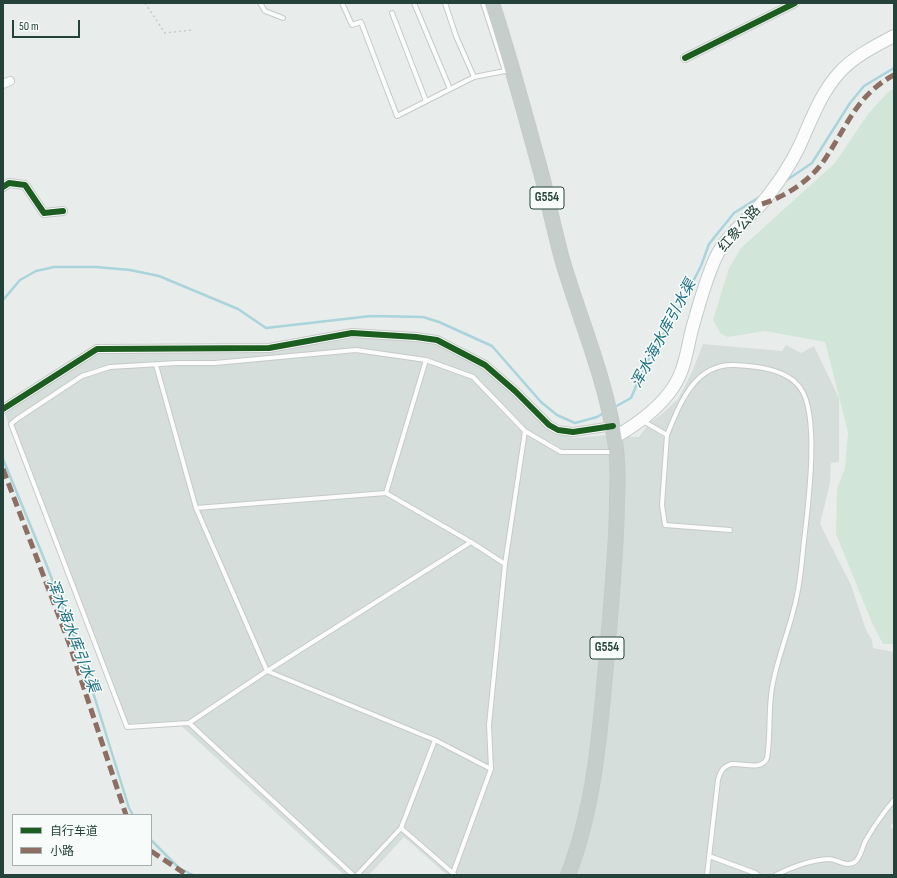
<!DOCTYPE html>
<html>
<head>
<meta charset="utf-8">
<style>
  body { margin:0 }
  #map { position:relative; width:897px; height:878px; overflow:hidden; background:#e8edeb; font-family:"Sofia Sans Condensed","Noto Sans SC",sans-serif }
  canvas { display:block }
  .frame { position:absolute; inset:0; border:4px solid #24423a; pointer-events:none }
  .legend { position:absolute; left:12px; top:814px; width:140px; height:52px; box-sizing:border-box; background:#f7fbf9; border:1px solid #a3b1ad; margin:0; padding:5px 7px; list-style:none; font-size:12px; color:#24423a }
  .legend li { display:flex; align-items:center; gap:8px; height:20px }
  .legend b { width:20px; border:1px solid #a3b1ad }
  .scale { position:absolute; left:12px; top:20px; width:68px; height:18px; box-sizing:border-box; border:2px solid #24423a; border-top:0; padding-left:5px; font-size:12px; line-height:14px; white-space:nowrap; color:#24423a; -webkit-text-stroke:3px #f7fbf9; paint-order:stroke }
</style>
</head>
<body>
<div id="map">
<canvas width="897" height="878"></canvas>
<div class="frame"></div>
<ul class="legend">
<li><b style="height:5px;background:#1b5e20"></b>自行车道</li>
<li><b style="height:5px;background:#8d6e63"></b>小路</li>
</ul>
<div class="scale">50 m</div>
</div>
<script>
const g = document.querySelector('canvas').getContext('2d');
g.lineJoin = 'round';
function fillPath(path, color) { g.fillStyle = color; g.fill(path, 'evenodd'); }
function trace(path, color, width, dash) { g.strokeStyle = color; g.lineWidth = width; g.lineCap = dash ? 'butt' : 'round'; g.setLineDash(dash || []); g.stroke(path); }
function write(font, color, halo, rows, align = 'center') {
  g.font = font + ' "Sofia Sans Condensed","Noto Sans SC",sans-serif'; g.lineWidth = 3; g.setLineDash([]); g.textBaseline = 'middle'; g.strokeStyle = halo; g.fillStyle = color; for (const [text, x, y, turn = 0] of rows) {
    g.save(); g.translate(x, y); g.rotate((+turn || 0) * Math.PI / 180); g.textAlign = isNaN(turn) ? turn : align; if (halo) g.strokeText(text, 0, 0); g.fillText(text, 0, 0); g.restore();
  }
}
fillPath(new Path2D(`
  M362 337 435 343 489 372 547 429 553 432 574 438 606 435 639 437 649 423 662 414 678 399 692 372 703 344 782 351 786 345 801 353 814 346 839 398V462L831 463 830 483 820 524 851 585 866 630 872 640 873 648 894 652V821L890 827 894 829V875H447L404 837 369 875H344L177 722 124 724 5 414 97 352 271 351Z`), '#d6dedb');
fillPath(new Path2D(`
  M894 89V644H883L872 623 836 534 837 489 845 468 848 432 825 342 765 331 728 337 721 334 713 320 729 268 741 248 835 163 868 114 889 91Z`), '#d1e6d8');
trace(new Path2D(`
  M784 182 812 163 850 103 864 86 894 68
  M3 300 20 280 36 271 54 267H96L130 270 159 276 238 309 266 328 371 316 423 317 439 322 492 346 541 402 557 415 575 423 597 417 605 412
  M613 408 631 398 646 363 682 303 701 266 709 244 734 213 761 196
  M3 459 45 561 83 660 129 808 133 815
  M151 840 179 868 193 875`), '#a9d4db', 2.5);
const service = new Path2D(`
  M260 3 265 11 283 18
  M342 3 352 25 361 22 397 116 474 77 505 71
  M414 3 450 89
  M445 3 456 36 474 77
  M483 3 505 71H506
  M392 13 426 101
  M156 365 196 508 267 671 435 740 491 769
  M643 421 667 435C680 404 694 363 735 365 756 366 788 369 801 389 820 417 808 506 804 541 802 559 801 577 797 595 791 627 777 657 772 688 768 711 771 735 767 758 762 771 743 763 732 764 723 766 720 772 718 780L707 875
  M667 435 662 505 665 525 730 530
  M386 493 471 542 505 564
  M196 508 386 493 426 360
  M189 723 127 727 11 424 17 419 82 376 110 367 177 363H215L356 350 426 360 473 377 525 431 561 452H614
  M401 828 454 874
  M709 856 755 873 758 875
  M453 873 491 769 489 725 505 564 525 431
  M353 875 189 723 267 671 471 542
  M357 875 401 828 435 740
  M776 875C792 867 810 860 829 859 837 859 846 868 855 862 861 857 862 847 866 840 874 826 884 812 894 800`);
const minor = new Path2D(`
  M685 58 795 3
  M3 84 10 81
  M3 187 9 183 25 185 44 213 63 211
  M3 409 97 349 269 348 352 333 416 337 437 340 485 365 515 391 549 425 558 430 573 432 613 426`);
const secondary = new Path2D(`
  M615 437C636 425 660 408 674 386 685 369 687 349 692 329 699 305 706 277 717 255 729 231 755 215 770 193 781 179 791 163 799 147 811 121 820 94 839 73 853 57 875 46 894 36`);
const trunk = new Path2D(`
  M492 3C511 61 527 121 543 180 549 206 555 233 562 259 579 317 604 374 614 435 618 456 618 477 617 498 617 538 613 579 610 619 602 702 599 796 568 875`);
trace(service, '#c5cac8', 6);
trace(minor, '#c5cac8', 10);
trace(secondary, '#c3cbc8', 14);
trace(trunk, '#c3ccc9', 16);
trace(new Path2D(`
  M145 3 165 33 192 30`), '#c3ccca', 1.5, [2, 3]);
trace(service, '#fcfcfc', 4);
trace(minor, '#fcfcfc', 8);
trace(secondary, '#fcfcfc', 12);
trace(trunk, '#c6cecc', 14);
trace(new Path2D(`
  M762 204C787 196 813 179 827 156 848 124 858 94 894 75
  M3 469 69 643 126 815
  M151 851 187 875`), '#8d6e63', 5, [10, 5]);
trace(new Path2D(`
  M685 58 795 3
  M3 187 9 183 25 185 44 213 63 211
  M3 409 97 349 269 348 352 333 416 337 437 340 485 365 515 391 549 425 558 430 573 432 613 426`), '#1b5e20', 6);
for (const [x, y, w] of [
  [547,198,34],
  [607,648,34]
]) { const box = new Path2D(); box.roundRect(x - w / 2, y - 11, w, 22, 3); g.fillStyle = '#f7fbf9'; g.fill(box); trace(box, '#24423a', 1); }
write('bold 13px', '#24423a', null, [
  ["G554",547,198],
  ["G554",607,648]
]);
write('14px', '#24423a', '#f7fbf9', [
  ["红象公路",740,229,-49]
]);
write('italic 15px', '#1c6f80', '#f7fbf9', [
  ["浑水海水库引水渠",664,334,-62],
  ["浑水海水库引水渠",72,636,69]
]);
</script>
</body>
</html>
